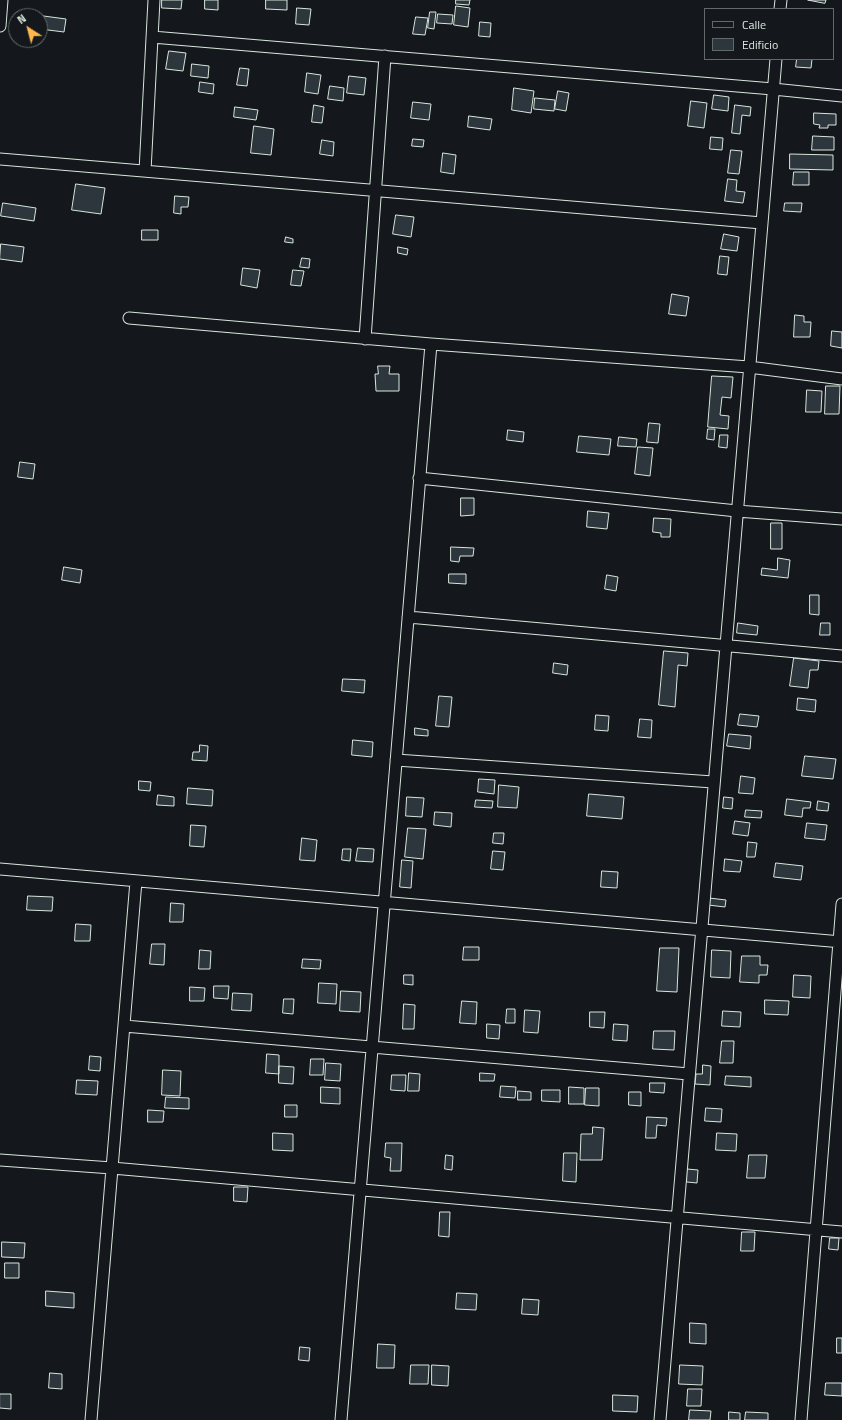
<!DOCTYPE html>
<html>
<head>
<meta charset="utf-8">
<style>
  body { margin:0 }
  #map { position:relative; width:842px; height:1420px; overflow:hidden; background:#14181c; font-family:"Titillium Web",sans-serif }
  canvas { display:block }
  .legend { position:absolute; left:704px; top:8px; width:130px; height:52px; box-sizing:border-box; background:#14181c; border:1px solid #626a69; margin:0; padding:5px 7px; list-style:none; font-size:12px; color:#d8e6dc }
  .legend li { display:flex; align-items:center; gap:8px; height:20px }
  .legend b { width:20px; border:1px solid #626a69 }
  .north { position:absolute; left:8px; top:8px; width:40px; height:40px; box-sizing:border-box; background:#14181c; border:1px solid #626a69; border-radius:50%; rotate:324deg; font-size:11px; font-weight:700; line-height:16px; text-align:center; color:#d8e6dc }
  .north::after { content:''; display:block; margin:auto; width:14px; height:18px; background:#ffb74d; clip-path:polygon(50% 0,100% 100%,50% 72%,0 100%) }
</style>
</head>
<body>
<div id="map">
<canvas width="842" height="1420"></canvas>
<ul class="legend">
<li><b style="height:5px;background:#14181c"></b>Calle</li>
<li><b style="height:11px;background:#2c363c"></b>Edificio</li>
</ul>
<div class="north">N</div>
</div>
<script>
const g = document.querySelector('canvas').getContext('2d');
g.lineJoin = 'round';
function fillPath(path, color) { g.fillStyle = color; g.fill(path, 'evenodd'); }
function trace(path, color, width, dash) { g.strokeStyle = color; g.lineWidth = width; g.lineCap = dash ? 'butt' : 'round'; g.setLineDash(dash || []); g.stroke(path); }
const building = new Path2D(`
  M162 0H182L181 9 162 8Z
  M205 0H218V10L205 9Z
  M266 0H287V10L266 9Z
  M456 0H470L469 5 456 4Z
  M808 0H826L825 3Z
  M456 6 470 8 468 27 454 25Z
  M297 8 311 9 309 25 296 24Z
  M430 12H436L434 29 428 28Z
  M438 14 453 15 452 24 437 23Z
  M36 15 66 19 64 32 40 29V16Z
  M416 17 428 18 425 35 413 34Z
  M480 22 491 23 490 37 479 36Z
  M169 51 186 53 183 71 166 69Z
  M797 59H812L811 68 796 67Z
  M192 64 209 66 208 78 191 76Z
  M240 68 249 69 247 86 237 85Z
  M307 73 321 75 318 94 305 92Z
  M349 76 366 78 364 95 347 93Z
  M200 82 214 84 213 94 199 92Z
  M330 86 344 88 343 101 328 99Z
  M514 88 534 91 531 113 512 110Z
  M558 91 569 93 566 111 555 109Z
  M714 95 729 97 728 111 712 109Z
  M535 98 555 100 554 111 534 109Z
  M691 101 707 103 704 128 688 126Z
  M413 102 431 104 429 120 411 118Z
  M314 105 324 107 322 123 312 122Z
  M735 105 751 107 750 116 742 115 740 134 732 133Z
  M235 107 258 110 256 120 234 117Z
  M814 113 836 114V125H828V128H819L820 125 814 124Z
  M469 116 492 119 490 130 468 127Z
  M254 126 274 129 271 155 251 153Z
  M813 136 834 137V150H812Z
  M711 137 723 138 722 150 710 149Z
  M413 139 424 140 423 147 412 146Z
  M322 140 334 142 333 156 320 154Z
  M731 150 742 151 739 174 728 173Z
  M443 153 456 155 454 174 441 172Z
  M790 154 833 155V170L790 169Z
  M794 172H809V185H793Z
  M728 179 737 180 736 191 745 192 743 203 725 201Z
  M76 184 105 188 101 214 72 210Z
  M175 196 189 197 188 207H181V214L174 213Z
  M3 203 36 208 34 221 1 216Z
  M785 203H802L801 212 784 211Z
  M396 215 414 217 411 237 393 234Z
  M142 230H158V240H142Z
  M724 234 739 237 737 251 721 249Z
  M286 237 293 239V243L285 242Z
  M1 244 24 247 22 262 0 259Z
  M398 247 408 249 407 255 398 253Z
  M720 256 729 257 727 275 718 274Z
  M302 258 310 259 309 268 300 267Z
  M243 268 260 270 257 288 241 285Z
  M293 270 304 271 301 286 291 285Z
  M672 294 689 297 686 316 669 314Z
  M795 315 804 316V322H811L810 337H794Z
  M832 331 842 332V348L831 346Z
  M378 366H390L389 374H399V391H376L375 374H378Z
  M712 376 733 377 731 398 722 397 720 415 729 416 728 429 708 427Z
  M826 386H840L839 414H825Z
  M807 390 822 391 821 412H806Z
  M649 423 660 424 658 443 647 442Z
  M708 429H715L714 440 707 439Z
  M508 430 524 432 523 442 507 440Z
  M720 435H728L727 448 719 447Z
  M579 436 611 439 609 455 577 452Z
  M619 437 637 439 636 447 618 446Z
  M638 447 653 448 650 476 635 474Z
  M20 462 35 464 33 479 18 477Z
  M461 498H474V515L461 516Z
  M588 511 609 513 607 529 587 527Z
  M654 518 671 519 670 537H661V533L653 532Z
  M771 523H782V549H771Z
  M451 547 474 548 473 556H460L459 562 451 561Z
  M778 558 790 560 788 578 761 575 762 568 777 570Z
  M64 567 82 570 80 583 62 580Z
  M449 574H466V584L449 583Z
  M607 575 618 577 616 591 605 589Z
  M810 595H819V615L810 614Z
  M738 623 758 626 757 635 737 633Z
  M821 623H830V635H820Z
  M664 651 688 653 687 666 678 665 675 707 659 705Z
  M794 658 819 661 818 670H810L808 688 790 686Z
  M554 663 568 665 567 675 553 673Z
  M343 679 365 680 364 693 342 691Z
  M439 696 452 697 449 727 436 726Z
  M798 698 816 700 815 712 797 710Z
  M740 714 759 716 757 727 738 725Z
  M596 715 609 716 608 731 595 730Z
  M640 719 652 720 651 738 638 737Z
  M415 728 428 730V736L415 735Z
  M729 734 751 736 750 749 727 746Z
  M353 740 373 742 372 757 352 755Z
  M200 745 208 746 207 761 192 760 193 752H199Z
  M805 756 836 759 833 779 802 776Z
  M741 776 755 778 753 794 739 793Z
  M479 779 495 780 494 794 478 792Z
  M139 781 151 782 150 791 139 790Z
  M499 785 519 787 517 808 498 807Z
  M188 788 213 790 212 806 187 804Z
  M589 794 624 797 622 819 587 816Z
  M158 795 174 797V806L157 805Z
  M407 797 424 798 422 817 406 816Z
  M724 797 733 798 732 809 723 808Z
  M787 799 811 802 810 808H803L802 817 785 815Z
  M476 800 493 801 492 808 475 807Z
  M818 801 829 803 828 811 817 810Z
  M746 810 762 811 761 818 745 817Z
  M435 812 452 813 451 827 434 825Z
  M735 821 750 823 748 836 733 834Z
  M807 823 827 825 825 840 805 838Z
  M191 825 206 826 204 847 190 846Z
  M408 828 426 829 423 859 405 857Z
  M494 833H504L503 844 493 843Z
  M302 838 317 840 315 861 300 860Z
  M748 842 757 843 755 857H747Z
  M358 848 374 849 373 862 356 861Z
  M343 849H351L350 861 342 860Z
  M493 851 505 852 503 870 491 869Z
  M725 859 742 861 740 872 724 871Z
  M402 860 413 861 411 888 400 887Z
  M776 863 803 866 801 880 774 877Z
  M602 871 618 872 617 888 601 887Z
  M28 896 53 897 52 911 27 910Z
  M709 898 726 900 725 907 708 905Z
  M171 903 184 904 183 922H170Z
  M76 924 91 925 90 941H75Z
  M152 944H165L164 965 150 964Z
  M464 947H479V960H463Z
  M660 948H679L677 992 657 991Z
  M200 950 211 951 210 969H199Z
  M712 950 731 951 730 978 711 977Z
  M742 956H760V965H768L767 975H759V983L740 982Z
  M303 959 321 960 320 969 302 968Z
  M404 975H413V985L404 984Z
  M794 975 811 976 810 998 793 997Z
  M319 983 337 984 336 1004 318 1003Z
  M214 986H229L228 999 214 998Z
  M190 987 205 988 204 1001H190Z
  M341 991 361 992 360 1012 340 1011Z
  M233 993 252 994 251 1011 232 1010Z
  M284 999H294L293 1014 283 1013Z
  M765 1000 789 1001 788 1015 765 1014Z
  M462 1001 477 1002 476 1024 460 1023Z
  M404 1004 415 1005 414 1029H403Z
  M507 1009H515V1023H506Z
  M525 1010 540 1011 538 1033 524 1032Z
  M723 1011 741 1012 740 1027 722 1026Z
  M590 1012H605L604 1028 590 1027Z
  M487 1024 500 1025 499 1039 487 1038Z
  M614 1024 628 1025 627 1041 613 1040Z
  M654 1031H675L674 1050 653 1049Z
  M722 1041H734L733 1063H720Z
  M267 1054 279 1055V1074L266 1073Z
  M90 1056 101 1057 100 1071 89 1070Z
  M311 1059H324L323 1075H310Z
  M326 1063 341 1064 340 1081 325 1080Z
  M703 1065 711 1066 710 1085 695 1084 696 1074H702Z
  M279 1066 294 1067 293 1084 279 1083Z
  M163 1070 181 1071 180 1096 162 1095Z
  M409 1073 420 1074 419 1091H408Z
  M480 1073 495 1074 494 1081H480Z
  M392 1075H406L405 1091 391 1090Z
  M726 1076 751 1077V1087L725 1085Z
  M77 1080 98 1081 97 1095 76 1094Z
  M650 1083H665L664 1093 650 1092Z
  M501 1086 516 1087 515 1098 500 1097Z
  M321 1087 340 1088V1104L321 1103Z
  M569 1087 584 1088V1104H569Z
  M586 1088H599V1106L585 1105Z
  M542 1090H560V1102L542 1101Z
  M518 1091 531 1092V1100H518Z
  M629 1092H641V1106L629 1105Z
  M166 1097 189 1098V1109L165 1108Z
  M285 1105H297V1117H285Z
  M706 1108 722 1109 721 1122 705 1121Z
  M148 1110 164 1111 163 1122H148Z
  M647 1117 667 1118 666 1126 657 1125 656 1138H646Z
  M593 1127 604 1128 602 1160H580L581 1134H592Z
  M273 1133 293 1134V1151L273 1150Z
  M717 1133 737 1134 736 1151 716 1150Z
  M386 1143H402L401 1171H390L391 1158 385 1157Z
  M564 1153H577L576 1182 563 1181Z
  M446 1155 453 1156 452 1170 445 1169Z
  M749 1155H767L765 1178H747Z
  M687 1169 698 1170 697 1183 687 1182Z
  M234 1187H248L247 1202 234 1201Z
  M440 1212H450L449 1237 439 1236Z
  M742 1232H755L754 1251H741Z
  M830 1238H839L838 1250 829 1249Z
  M2 1242 25 1243 24 1258 2 1257Z
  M5 1263H19V1278H5Z
  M46 1291 74 1293V1308L46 1306Z
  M457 1293 477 1294 476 1310 456 1309Z
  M523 1299 539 1300 538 1315 522 1314Z
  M690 1323 706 1324V1344L690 1343Z
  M837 1338H842V1353H837Z
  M378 1344 395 1345 394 1368H377Z
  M300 1347 310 1348 309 1361 299 1360Z
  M411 1365H429L428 1384H410Z
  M432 1365 449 1366 448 1386 432 1385Z
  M680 1365 703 1366 702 1385 679 1384Z
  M50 1373 62 1374V1389L49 1388Z
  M826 1383H842V1396L825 1395Z
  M688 1389H702L701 1406H687Z
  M0 1394H11V1409L0 1408Z
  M613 1395 638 1396 637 1412 613 1411Z
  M690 1410 711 1411 710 1420H689Z
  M729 1412 740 1413V1420H729Z
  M746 1412 768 1413V1420H745Z`);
fillPath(building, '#2c363c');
trace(building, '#d8e6dc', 1);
const street = new Path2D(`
  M780 9 781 0
  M0 26 2 0
  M152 37 773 89 842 96
  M0 159 762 223
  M145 171 154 0
  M129 318 431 344 749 367 842 379
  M365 339 385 56
  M419 478 737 511 842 519
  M408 617 842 656
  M396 760 713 782
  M0 869 842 942
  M124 1026 689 1074
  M0 1160 112 1168 842 1232
  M91 1420 136 881
  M341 1420 431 344
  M660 1420 776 59
  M801 1420 842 904`);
trace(street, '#d8e6dc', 13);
trace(street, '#14181c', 11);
</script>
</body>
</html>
